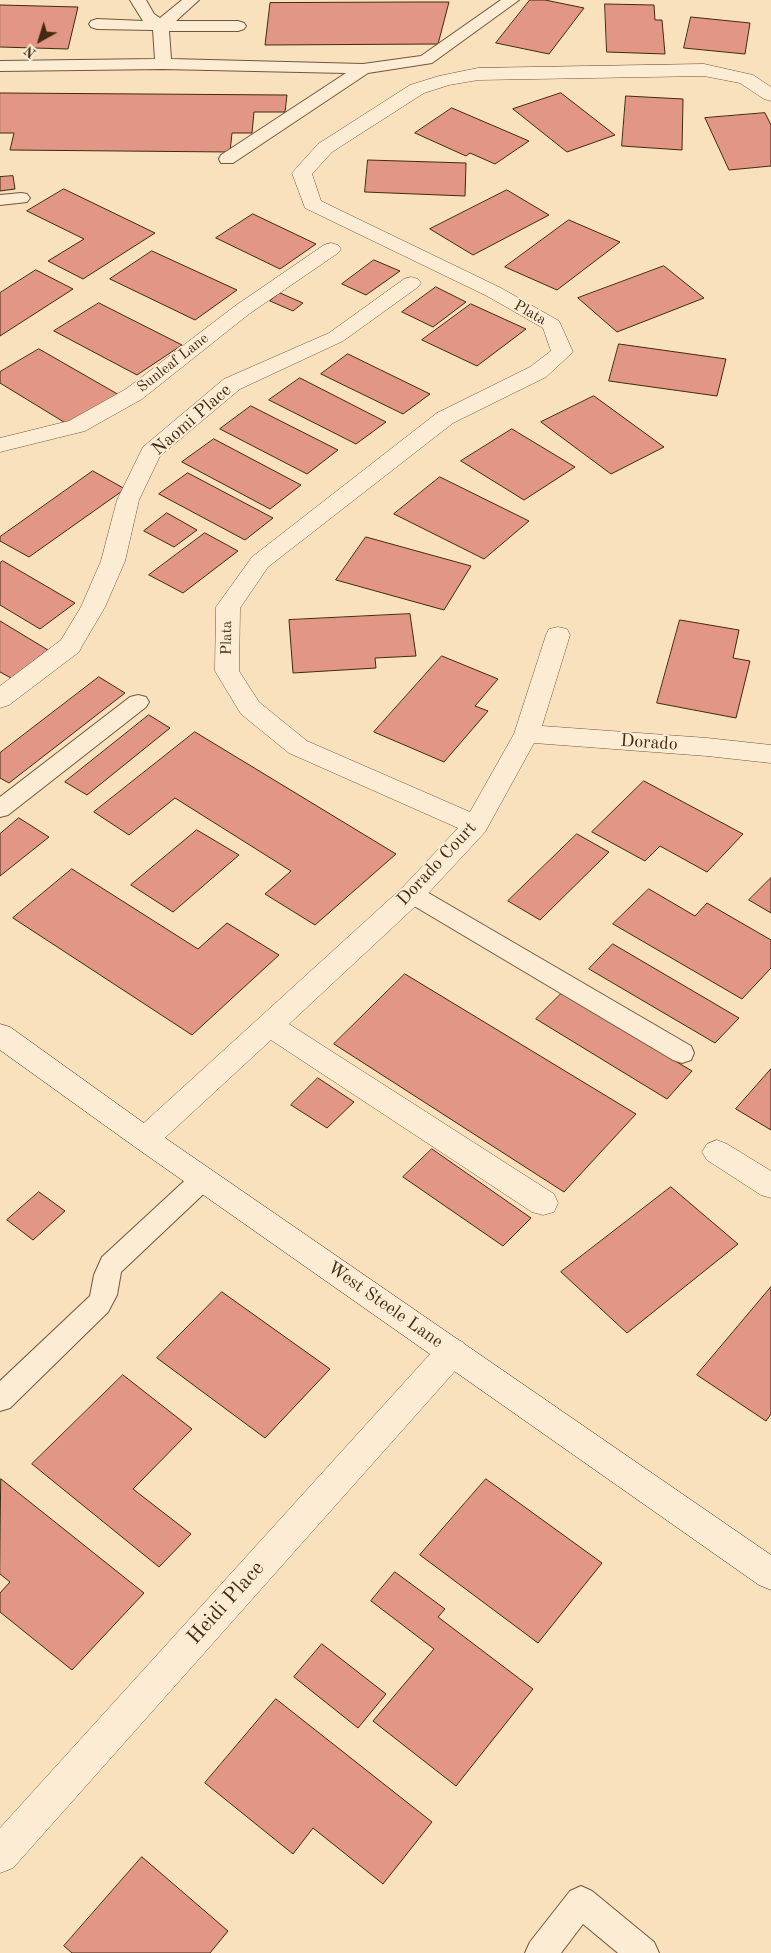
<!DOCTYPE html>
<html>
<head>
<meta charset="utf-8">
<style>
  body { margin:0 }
  #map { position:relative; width:771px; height:1953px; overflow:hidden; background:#fae1bd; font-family:"Old Standard TT",serif }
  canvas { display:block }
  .north { position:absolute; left:15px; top:15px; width:50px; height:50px; -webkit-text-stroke:4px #fcecd4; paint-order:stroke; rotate:219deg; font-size:14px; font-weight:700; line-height:20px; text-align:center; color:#422910 }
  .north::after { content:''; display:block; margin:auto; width:18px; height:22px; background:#422910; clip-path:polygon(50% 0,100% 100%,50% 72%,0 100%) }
</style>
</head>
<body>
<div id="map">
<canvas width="771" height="1953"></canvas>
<div class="north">N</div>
</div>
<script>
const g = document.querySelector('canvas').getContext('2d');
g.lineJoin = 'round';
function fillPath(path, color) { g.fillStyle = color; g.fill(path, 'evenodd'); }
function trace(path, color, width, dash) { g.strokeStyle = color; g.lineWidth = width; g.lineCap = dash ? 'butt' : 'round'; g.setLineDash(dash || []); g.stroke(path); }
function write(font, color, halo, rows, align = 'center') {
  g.font = font + ' "Old Standard TT",serif'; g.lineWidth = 4; g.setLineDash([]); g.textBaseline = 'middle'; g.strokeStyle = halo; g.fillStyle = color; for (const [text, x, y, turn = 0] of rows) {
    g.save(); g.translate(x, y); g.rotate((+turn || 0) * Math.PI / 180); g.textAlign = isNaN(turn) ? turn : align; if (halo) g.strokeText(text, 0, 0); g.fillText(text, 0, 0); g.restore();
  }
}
const building = new Path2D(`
  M530 0H545L584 8 549 54 496 43Z
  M415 2H449L438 44 265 45 270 3Z
  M605 4 654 5 655 20H662L665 54 607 52Z
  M0 5 78 7 68 49 0 47Z
  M691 17 750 23 745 54 684 48Z
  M0 93 287 95 285 112H254L252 133H232L230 152 10 150 14 133H0Z
  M561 93 615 135 567 152 513 109Z
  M626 96 683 99 682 150 622 146Z
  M452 108 529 141 495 164 470 153 466 156 415 133Z
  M765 113 771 125V166L729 170 705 118Z
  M368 160 466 163 465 196 365 192Z
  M13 176 15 189 0 191V177Z
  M64 189 155 233 83 279 48 261 84 239 27 211Z
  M507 190 549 215 473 255 430 229Z
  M253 214 316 244 280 269 216 238Z
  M569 220 620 242 557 290 505 267Z
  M152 251 237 290 195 320 110 279Z
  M374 260 400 271 366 295 342 284Z
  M664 266 704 298 617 332 578 298Z
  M36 270 73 289 0 336V293Z
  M436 287 466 302 433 327 402 312Z
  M280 293 303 303 293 311 270 301Z
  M99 303 182 345 137 375 54 331Z
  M471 304 526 329 477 366 422 340Z
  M619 344 726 359 717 396 609 381Z
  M39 349 121 396 72 427 0 383V372Z
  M348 354 430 394 403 414 321 374Z
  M300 378 386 422 356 444 269 400Z
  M594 396 664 447 611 474 541 422Z
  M251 406 338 450 307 474 220 429Z
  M512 429 575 467 524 500 461 461Z
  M214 439 301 485 270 509 182 462Z
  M93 471 125 489 29 557 0 541V537Z
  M188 473 273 518 245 540 159 494Z
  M440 477 529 521 484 559 394 514Z
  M167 513 197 530 174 547 144 531Z
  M205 533 238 551 183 593 149 575Z
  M366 537 471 566 444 610 336 580Z
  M3 561 75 603 40 629 0 605V563Z
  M410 614 416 656 375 658 376 668 293 673 289 620Z
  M680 620 739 630 733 658 750 661 736 718 657 703Z
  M0 621 48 650 11 678 0 672Z
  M442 656 498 679 475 706 488 711 444 762 374 732Z
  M99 677 125 693 9 783 0 778V753Z
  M149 715 170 728 87 795 65 782Z
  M195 732 396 854 315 925 265 894 291 871 175 798 129 835 94 812Z
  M644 781 743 834 707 872 660 846 645 861 592 832Z
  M19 818 49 837 0 876V834Z
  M197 830 239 855 173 912 131 885Z
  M577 834 609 852 540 920 508 901Z
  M72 869 198 949 227 923 279 955 192 1035 13 918Z
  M771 878V913L749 900Z
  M649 889 695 916 707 903 771 940V968L742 999 613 924Z
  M613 944 739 1018 715 1043 589 969Z
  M405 974 636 1114 564 1192 334 1044Z
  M562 993 692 1071 667 1099 536 1019Z
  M771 1069V1130L736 1109Z
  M318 1078 354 1102 327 1128 291 1105Z
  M432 1149 531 1218 503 1246 403 1177Z
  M671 1187 738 1244 627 1333 561 1272Z
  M39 1192 65 1211 33 1240 7 1220Z
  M771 1287V1414L766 1421 697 1375Z
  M222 1292 330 1369 265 1438 157 1358Z
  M123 1375 192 1429 133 1489 191 1534 159 1567 32 1464Z
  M1 1479 144 1593 72 1670 0 1612V1593L10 1582 0 1574Z
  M486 1479 602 1563 538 1643 420 1555Z
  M395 1572 445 1609 438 1617 533 1689 456 1786 373 1721 434 1649 371 1601Z
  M322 1644 386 1694 358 1728 294 1677Z
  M276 1699 432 1822 383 1884 313 1828 293 1854 205 1783Z
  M142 1857 228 1931 210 1953H72L64 1946Z`);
fillPath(building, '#e19686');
trace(building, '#422910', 1);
const lane = new Path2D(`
  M130 0H146L154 14 160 18 182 0H199L176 21H238L244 23 246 26 244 29 238 31H169L171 59 363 64 421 56 501 0H519L432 63 368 73 233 163H221L219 159 221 155 346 73 163 69 0 71V61L155 59 153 30 97 29 91 27 89 24 91 21 97 19 143 21Z
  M21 193 27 194 30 198 27 202 0 205V195Z
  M138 695 146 697 149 702 146 707 8 815 0 817V797L130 697Z
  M412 885 420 888 691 1046 694 1053 691 1060 682 1063 673 1060 404 900 400 894 404 888Z
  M203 1169 212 1172 216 1179 212 1186 121 1272 117 1295 108 1312 10 1408 0 1411V1381L90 1296 94 1275 102 1257 194 1172Z
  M581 1886 592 1891 654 1942 659 1953H618L583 1924 561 1953H525L530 1942 570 1891Z`);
const street = new Path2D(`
  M704 64 753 75 771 87V101L764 99 740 83 704 76 478 80 449 85 424 93 332 152 312 174 321 201 501 288 559 321 573 352 546 377 453 423 268 567 240 608 239 671 259 702 307 741 470 812 514 734 546 635 549 629 558 627 567 629 570 635 542 726 707 738 771 745V763L707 756 534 743 485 832 421 901 289 1024 554 1194 558 1203 554 1212 543 1215 532 1212 271 1040 155 1147 145 1151 135 1147 130 1139 135 1131 403 887 458 828 289 753 241 714 215 671 216 607 252 557 437 413 530 367 551 351 543 328 487 296 305 208 292 173 318 144 410 85 439 76 478 68Z
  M331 243 338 245 341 249 338 253 249 314 142 399 85 431 0 452V438L69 421 126 389 235 306 324 245Z
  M411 277 418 279 421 283 418 287 343 341 240 389 160 456 139 500 125 561 105 607 82 646 79 652 9 705 0 708V686L61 640 81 607 101 561 117 500 143 447 224 379 329 333 404 279Z
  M717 1140 727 1144 771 1171V1198L761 1195 707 1160 702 1152 707 1144Z
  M452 1338 463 1342 468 1352 463 1362 13 1868 0 1873V1828L441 1342Z`);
const secondary = new Path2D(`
  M0 1024 10 1027 155 1131 771 1555V1590L759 1585 135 1147 0 1050Z`);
trace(lane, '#70573b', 2);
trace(street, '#70573b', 1);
trace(secondary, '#422910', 1);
fillPath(lane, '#fcecd4');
fillPath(street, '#fcecd4');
fillPath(secondary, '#fcecd4');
write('15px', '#422910', '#fcecd4', [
  ["Plata",530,313,29],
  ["Sunleaf Lane",173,363,-38],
  ["Plata",227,638,-89]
]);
write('18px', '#422910', '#fcecd4', [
  ["Naomi Place",192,420,-41],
  ["Dorado",649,743,4],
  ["Dorado Court",437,864,-47],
  ["West Steele Lane",385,1305,35]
]);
write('21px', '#422910', '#fcecd4', [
  ["Heidi Place",226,1603,-48]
]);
</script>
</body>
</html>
